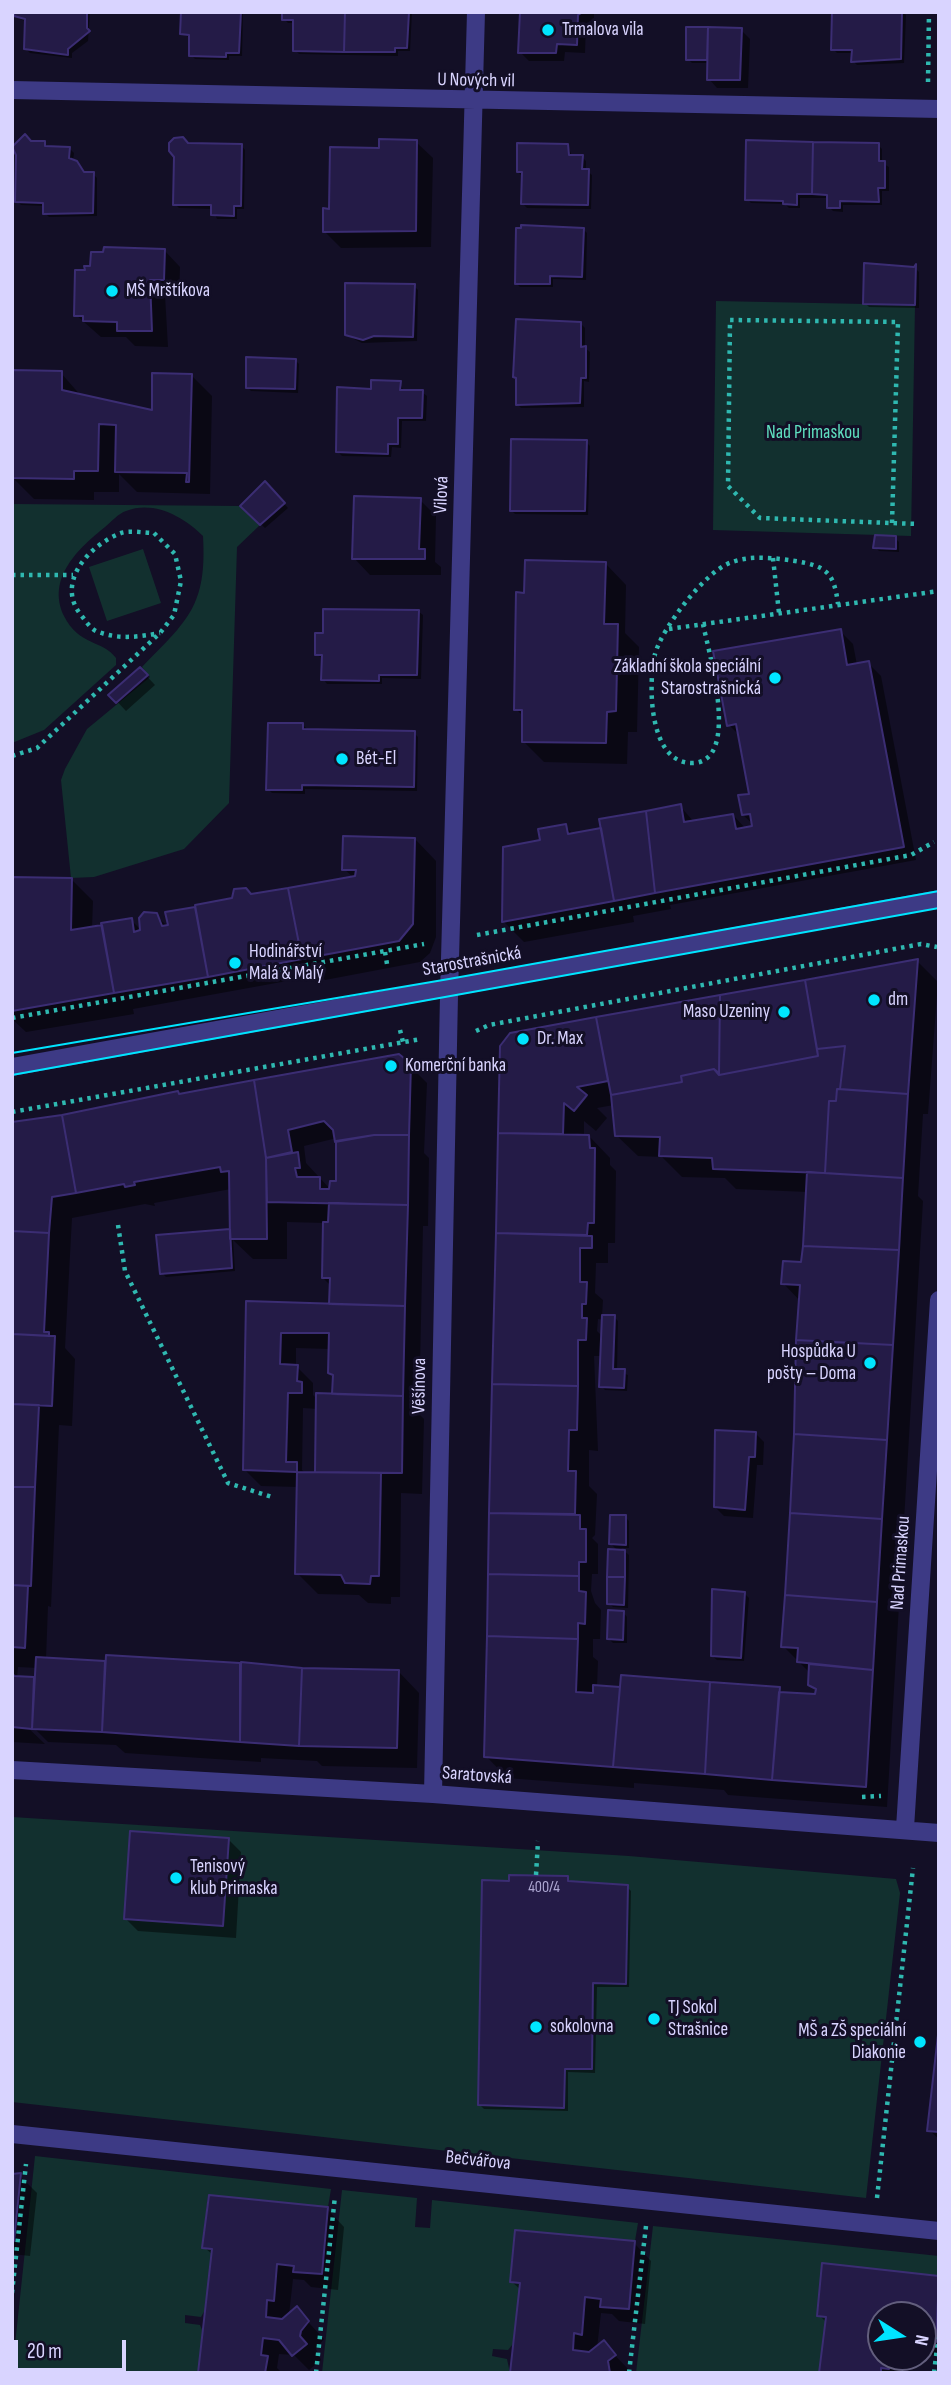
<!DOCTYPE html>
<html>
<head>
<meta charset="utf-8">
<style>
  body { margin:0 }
  #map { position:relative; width:951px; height:2385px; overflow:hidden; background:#130f26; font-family:"Sofia Sans Condensed",sans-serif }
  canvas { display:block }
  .frame { position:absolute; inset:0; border:14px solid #d9d4ff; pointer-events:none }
  .north { position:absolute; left:867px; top:2301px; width:70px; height:70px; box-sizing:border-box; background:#130f26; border:2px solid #625e7d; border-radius:50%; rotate:102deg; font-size:19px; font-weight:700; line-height:28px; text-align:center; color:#d9d4ff }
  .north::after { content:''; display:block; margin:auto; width:24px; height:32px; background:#00e5ff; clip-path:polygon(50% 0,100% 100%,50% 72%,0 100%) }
  .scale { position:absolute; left:14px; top:2340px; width:112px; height:32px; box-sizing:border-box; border:4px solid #d9d4ff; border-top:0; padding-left:9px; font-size:21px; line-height:24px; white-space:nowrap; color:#d9d4ff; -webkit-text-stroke:5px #130f26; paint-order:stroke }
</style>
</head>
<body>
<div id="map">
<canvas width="951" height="2385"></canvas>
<div class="frame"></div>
<div class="north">N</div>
<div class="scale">20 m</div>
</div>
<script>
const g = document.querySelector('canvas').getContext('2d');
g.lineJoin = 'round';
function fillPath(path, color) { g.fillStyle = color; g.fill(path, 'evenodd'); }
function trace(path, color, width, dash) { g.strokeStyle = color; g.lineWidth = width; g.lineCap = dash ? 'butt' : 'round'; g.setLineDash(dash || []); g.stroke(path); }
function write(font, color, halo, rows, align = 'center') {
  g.font = font + ' "Sofia Sans Condensed",sans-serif'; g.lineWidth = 6; g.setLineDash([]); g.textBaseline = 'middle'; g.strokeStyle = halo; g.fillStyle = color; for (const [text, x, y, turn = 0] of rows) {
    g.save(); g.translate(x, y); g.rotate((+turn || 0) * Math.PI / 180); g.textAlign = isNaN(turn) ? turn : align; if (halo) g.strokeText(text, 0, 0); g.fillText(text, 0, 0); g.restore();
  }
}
fillPath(new Path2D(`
  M716 301 915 305 911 536 713 530Z
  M12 504 240 506 260 525 237 547 229 803 184 849 94 877 71 878 61 780 65 769 87 729 150 677 142 667C188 620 207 606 203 536 184 517 154 500 126 511 119 513 111 522 105 527 79 548 46 578 64 616 79 646 103 640 116 658V665L44 730 12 743Z
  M143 549 161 603 107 621 89 567Z
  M12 1817 629 1856 896 1879 900 1893 866 2198 12 2102Z
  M35 2156 331 2189 328 2207 208 2196 202 2248 212 2249 205 2310 201 2317 185 2315V2323L200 2325 203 2332 198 2373H12Z
  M342 2190 417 2198 415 2227 430 2228 432 2200 638 2223 635 2241 515 2230 510 2282 520 2283 513 2344 508 2350 493 2349 492 2356 507 2359 510 2373H322Z
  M653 2226 939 2256V2276L822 2263 817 2316 826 2317 819 2373H636Z`), '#12302f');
fillPath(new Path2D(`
  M15 12H90L88 41 72 53V58L30 53 25 48 27 22 20 19Z
  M183 12H243L242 56H229V60L195 59 191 55V38L182 34Z
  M284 12H412L410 51H398V56L299 54 295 50V23H288L284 19Z
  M521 12H594V18L586 24 585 53 565 52 564 61H529L520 52Z
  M834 12H903L906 15 904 63 857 65 853 61V53H837L833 49Z
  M688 29 741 30 750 39 748 88H717L709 79V63H692L688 59Z
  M25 137 30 142 44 143 49 148 70 149 74 153 73 161 84 173 93 174 97 178V216L49 217 45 213V206L21 205 17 201 18 154 13 149Z
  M416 142 433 158 431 247 341 248 325 232 331 210 381 150Z
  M188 145H241L245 150 244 209H237V219H217L213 209 179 208 175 204Z
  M878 145 882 149V163L889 167V191H882V205H843V212L833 211 829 207V198H800V208H789L785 204 751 203 747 199Z
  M568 146 572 156 582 157 586 161V170L592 175 591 209 527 208 523 204V177L518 172Z
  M583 229 587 233 586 280 553 279V287H520L516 283Z
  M164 250 180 267 179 296 165 295 168 347 135 346 126 337H101L76 315 87 272 92 268Z
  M915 268 919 272V308L869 307 865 303Z
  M414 286 418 290 417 341 362 343 346 335Z
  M581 324 585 328V348L590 352 589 382 584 381V407L521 408 517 404Z
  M295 360 299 364 298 393 251 391 247 387Z
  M61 373 82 397 154 412 191 375 212 396 210 494 137 492 119 474V492H94V500L34 499 13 478Z
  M400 383 404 392H422L427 396 426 421H402L401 448 392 447 391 457 342 456 338 452Z
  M586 442 590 446 588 515 515 514 511 510Z
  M265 483 288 508 265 528 242 506Z
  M420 500 436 516 435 562 441 567V575H370L354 558Z
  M895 538 899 542V552L879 551 875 547Z
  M605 563 626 585 625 633 639 647 637 732H628L627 764 544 762 523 741 524 717 516 709Z
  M418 611 423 615 421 679 382 678V684H327L323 679V659L316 654Z
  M840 631 853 644 857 665 868 663 881 676 916 860 670 905 671 909 633 916 634 922 524 942 503 921 542 841 565 826 574 835 680 806 694 822 733 815 746 829 756 827 743 815 751 795 740 736 729 725Z
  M140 669 155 685 126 711 111 695Z
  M303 725 307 729 414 733 418 737 417 791 305 789V794L272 793 268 789Z
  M415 839 436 861V937L430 953 420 962 325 980 320 975 133 1009 134 1014 26 1032 12 1019V879H71L93 901 92 928 131 920 142 931 141 919 151 912 170 928 167 914 354 878 344 869Z
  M917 961 938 982 928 1114H923L918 1196 923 1201 887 1807 728 1795 724 1790 634 1783V1788L507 1778 486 1756 500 1235 498 1232 501 1046 511 1035ZM614 1105 616 1135 638 1156 662 1157 682 1177 725 1178 736 1189 808 1192 803 1264 783 1283 801 1302 783 1646 810 1673V1684L817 1692V1696L784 1694 779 1689 597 1687 598 1661 593 1657V1639H600L601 1610 595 1603 591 1591 592 1574H598V1544L592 1538 595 1535 597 1494 589 1486V1450L598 1451 594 1356H602L601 1386 605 1390 627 1391 628 1375 617 1371 618 1321 614 1317 602 1316 603 1300 595 1293 596 1263H608V1243H615L616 1171 610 1165V1158L589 1136H584V1121L596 1131 607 1118 597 1108ZM598 1319 604 1320 603 1337 597 1331Z
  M410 1066 427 1083 424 1153 429 1158 428 1226H423L419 1414 424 1419 422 1494 401 1493 400 1597H391V1604L368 1603 359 1595 318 1594 297 1573 298 1487 261 1486 245 1470 248 1303 331 1306V1286L323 1278 325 1223 287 1222V1259H253L233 1240 235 1271 166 1277 162 1273 232 1233 231 1189 154 1203 155 1206 145 1204 72 1218 65 1348 75 1359 72 1426 59 1425 51 1607 48 1606 46 1659 107 1665 108 1657 301 1670 398 1671 419 1693 417 1768 322 1766 317 1761 261 1758V1762L125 1753 116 1745 48 1742 27 1721 24 1724 45 1744 12 1742V1124L62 1117 178 1093 180 1095ZM337 1138 338 1183 331 1190 306 1163 304 1146ZM296 1348 330 1349 334 1396 318 1400 313 1395V1383L296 1366ZM303 1408 318 1409 317 1474H306L302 1470ZM18 1667 37 1668 36 1682 17 1678Z
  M755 1433 764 1442 763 1465H757L753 1518 724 1516 715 1507Z
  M625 1517 629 1521V1548H621L629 1555 628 1608 613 1607 609 1603 618 1551 610 1543Z
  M745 1594 749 1598 744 1661 717 1660 712 1656Z
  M623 1612 627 1617V1643H613L609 1639Z
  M228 1839 241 1852 236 1938 138 1931 125 1918Z
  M567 1878 571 1882 627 1887 631 1891 629 1987H597L595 2073 568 2072V2111L484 2109 480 2105 511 1883Z
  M939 2042V2139L929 2130Z
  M12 2175 20 2176 37 2193 30 2256 12 2254Z
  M211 2197 328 2210 344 2227 338 2290 311 2287 304 2280 293 2279 289 2315 296 2309 324 2339 316 2349 321 2360 309 2370 294 2355 279 2354 277 2368 282 2373H200L213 2255 205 2248Z
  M518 2231 635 2244 651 2261 645 2324 619 2321 612 2314 601 2313 597 2348 603 2343 631 2372 511 2373 521 2290 512 2282Z
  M939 2278V2357L923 2352V2315H881V2357H906L904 2373H822L827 2323 820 2316Z`), '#0007');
const building = new Path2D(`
  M14 12H87V28L90 31 68 49V55L24 49 25 19 14 16Z
  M181 12H241L239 53H226V57L189 56V35L180 34Z
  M282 12H345L344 52 293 51V20H282Z
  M345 12H409L407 48H395V52H344Z
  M520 12H583L578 15 577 45 557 44 556 53H518Z
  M832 12H902L901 59 851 62 852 50H831Z
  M686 27H708L707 60H686Z
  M708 27 742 28 740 80H707Z
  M25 134 31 141H45V146L70 147 69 158 77 161 84 172H94L93 213 43 214V203L15 202 16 155 12 147Z
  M183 137 188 143 242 144 241 206H234V216L211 215V205H173L174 157 169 151V143L174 138Z
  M379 139 417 140 416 231 323 232V208L329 209 330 147 379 148Z
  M746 140 813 142 812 194H797V205L783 204V201L745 200Z
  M813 142 879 143V161H885V188H878L879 202 840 201V208H827V195L812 194Z
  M517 143 568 144 569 155H583L582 169H589L588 205 521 204 522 172H517Z
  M521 225 584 228 582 277 550 276V284H515L516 228H521Z
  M104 247 165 249 164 280H150L152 331H117V322L83 321V316H74L75 270H85L84 266H90L91 252H103Z
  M864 263 914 267 916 264 915 305 863 304Z
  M345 283 415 284 413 337 374 336 363 340 345 335Z
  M516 319 581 322V347L586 346V378H581L580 403 516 405V378L513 377Z
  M246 357 296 359 295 389 246 388Z
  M13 370 62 371V390L152 410V373L192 374 189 482H186L187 473 115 472 116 425 99 424 98 471H74V479L12 478Z
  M371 380 401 381 400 390H423L422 418H398V444H388V454L336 452 337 387 371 389Z
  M511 439 587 440 585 511H510Z
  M265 481 285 503 260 525 240 506Z
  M354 496 421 498 419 549H425V559H352Z
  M875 535 896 536V549L873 548Z
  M525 560 606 562 604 624H618L616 711 607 712 606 743 522 742V710H514L516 592 524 593Z
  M323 609 419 610 417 675H379V681L321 680 322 655H315V633H323Z
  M841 629 847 665 869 661 904 847 655 893 646 811 681 804 684 822 733 814 736 829 752 826 750 814 742 815 738 795 749 794 736 724 727 726 713 651Z
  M140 667 148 675 116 703 108 695Z
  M268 723H303V729L415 731 414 787 302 785V790H266Z
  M646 811 655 893 614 901 599 819Z
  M566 824 568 834 601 828 614 901 502 922 503 847 540 840 538 829Z
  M343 836 415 838 413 924 399 941 302 959 288 888 355 876 356 870H342Z
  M12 877 72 878 71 930 102 925 114 993 12 1011Z
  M246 888 251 894 288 888 302 959 208 977 195 905 232 898 234 889Z
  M195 907 208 977 114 993 101 923 132 918 134 932 140 930 139 918 144 912 157 913 162 926 168 925 165 912Z
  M918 959 908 1094 840 1089 845 1046 817 1049 805 980Z
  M805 980 818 1056 719 1075 720 995Z
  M720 995 719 1073 714 1069 681 1076 682 1082 611 1095 596 1017Z
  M596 1017 608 1081 577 1087 587 1095 574 1111 564 1103 563 1134 498 1133 500 1046 510 1033Z
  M845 1046 840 1089H837L836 1101H829L825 1173 713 1169 712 1158 659 1156 660 1137 615 1136 611 1095 682 1082 681 1076 714 1069 719 1075 818 1056 817 1049Z
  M399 1054 411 1064 409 1135H374L335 1142 333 1130 324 1121 288 1130 292 1152 266 1158 254 1080Z
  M254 1080 266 1158 267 1239H230L229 1171 221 1172 220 1167 134 1182 135 1185 125 1187 124 1184 76 1193 62 1115 178 1091 179 1094Z
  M837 1089 908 1094 903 1178 825 1173 829 1101H836Z
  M62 1115 76 1193 52 1197 49 1233 12 1231V1122Z
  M498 1133 589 1135 590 1148H595L594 1223H588L587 1235 496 1233Z
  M374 1135H409L408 1205 267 1202 266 1158 298 1152 300 1168H295L297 1177H320V1189H329L330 1181H336V1141Z
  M807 1172 903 1178 899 1250 803 1246Z
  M329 1203 408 1205 405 1306 329 1304 330 1278H322L323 1222H328Z
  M230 1229 232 1268 160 1274 156 1235Z
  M12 1231 49 1233 44 1332H49V1336L12 1334Z
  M496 1233 592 1236V1248H580V1282H587L586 1304H582V1318H587L586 1340H578V1386L492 1384Z
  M803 1246 899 1250 893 1345 796 1340 800 1285 781 1284 783 1261 801 1262Z
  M246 1301 405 1306 403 1396 332 1394 333 1375 328 1373 329 1333H281L280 1364 298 1365 297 1381 302 1382V1393H288L286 1462H297V1472L243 1470Z
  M602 1315H615L613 1369H625L624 1388 599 1387Z
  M12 1334 55 1336 52 1406 12 1404Z
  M796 1340 893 1345 887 1440 794 1434Z
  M492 1384 578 1386 577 1430H569L568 1471H576L575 1514 489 1513Z
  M316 1393 403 1396 402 1473 315 1472Z
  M12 1404 39 1405 35 1487H12Z
  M715 1430 756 1432 755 1457H749L745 1510 714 1507Z
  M794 1434 887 1440 882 1519 790 1513Z
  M297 1472 381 1473 379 1576H371L370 1584 345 1583 341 1575 295 1574Z
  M12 1487H35L31 1586 12 1585Z
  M489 1513 580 1515V1529H586V1562H579V1576L488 1574Z
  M790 1513 882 1519 877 1602 785 1595Z
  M610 1515H626V1545L609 1544Z
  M608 1549 625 1550V1577H607Z
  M488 1574 579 1576V1591L586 1592 585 1624 578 1623V1639L487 1636Z
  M607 1577H625L624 1605 607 1604Z
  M12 1585 28 1586 25 1648 12 1647Z
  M712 1589 745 1592 741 1658 711 1656Z
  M785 1595 877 1602 873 1670 797 1662 798 1648 781 1647Z
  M608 1610 624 1611 623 1640 607 1639Z
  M487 1636 578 1639 576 1692 593 1693V1685L620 1687 613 1767 484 1757Z
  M106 1655 240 1663V1742L102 1732Z
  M36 1657 105 1661 102 1732 32 1729Z
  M241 1662 302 1668 299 1746 240 1742Z
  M809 1664 873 1670 866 1787 772 1780 779 1692 815 1694 816 1689 808 1685Z
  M302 1668 399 1670 397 1748 299 1746Z
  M12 1672 14 1676 34 1677 32 1729 12 1727Z
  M621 1675 710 1682 705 1774 613 1767Z
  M710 1682 780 1687 772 1780 705 1774Z
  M130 1831 229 1838 223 1926 124 1919Z
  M509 1875 568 1876V1881L628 1885 626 1984 593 1983 592 2069H565L564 2108 478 2105 482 1880 509 1881Z
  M939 2026V2132L927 2131Z
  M21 2173 14 2241 12 2242V2174Z
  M209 2195 328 2207 322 2274 293 2272 294 2266 277 2264 274 2301 267 2300 266 2317 282 2319 297 2306 309 2321 301 2331 300 2336 307 2344 292 2356 279 2340 263 2338 261 2355 268 2356 265 2373H198L212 2249 202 2248Z
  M515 2230 635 2241 629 2309 600 2307 601 2299 585 2297 582 2335 574 2333 573 2350 589 2352 604 2340 616 2355 608 2361 610 2373H510L520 2283 510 2282Z
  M822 2263 939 2276 936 2342 923 2341V2315H881V2357H889V2369L881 2368V2373H819L826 2317 817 2316Z`);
fillPath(building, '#241b47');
trace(building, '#3b2d73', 2);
trace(new Path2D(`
  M928 82 929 12
  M892 523 898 322 730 320 728 486 760 518 918 524
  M773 558 779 613
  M12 575H73
  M703 624C708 650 742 763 692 763 648 763 648 683 655 654 662 628 706 570 732 562 752 555 775 558 795 561 827 566 834 573 838 604
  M669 629 939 591
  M12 756 37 748 160 633 174 615 181 581 175 554 154 533C144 533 130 530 121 533 89 545 55 583 81 615 86 621 90 628 96 631 118 640 138 637 160 633
  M477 935 911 855 934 842
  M385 952 387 964
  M12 1018 424 944
  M400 1030 403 1042
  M476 1031 489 1025 921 944 937 947
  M12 1112 421 1039
  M118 1225 125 1271 228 1483 272 1497
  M862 1797 881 1796
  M536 1875 538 1841
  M877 2198 913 1868
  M12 2293 26 2164
  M316 2373 335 2196
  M629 2373 646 2226
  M934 2373 939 2331`), '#2fb8b0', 4.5, [3.5, 5]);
trace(new Path2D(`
  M12 90 939 109
  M12 1067 939 899
  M12 1770 433 1794 939 1833
  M433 1794 449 995 476 12
  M905 1828 939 1300
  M12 2134 939 2231`), '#3d3a85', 18);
trace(new Path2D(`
  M12 1053 449 979 939 891
  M12 1075 939 908`), '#00e5ff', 2);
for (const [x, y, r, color] of [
  [548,30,7,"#00e5ff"],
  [112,291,7,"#00e5ff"],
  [775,678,7,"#00e5ff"],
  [342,759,7,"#00e5ff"],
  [235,963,7,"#00e5ff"],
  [874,1000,7,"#00e5ff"],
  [784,1012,7,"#00e5ff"],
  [523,1039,7,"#00e5ff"],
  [391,1066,7,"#00e5ff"],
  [870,1363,7,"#00e5ff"],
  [176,1878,7,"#00e5ff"],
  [654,2019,7,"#00e5ff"],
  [536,2027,7,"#00e5ff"],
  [920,2042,7,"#00e5ff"]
]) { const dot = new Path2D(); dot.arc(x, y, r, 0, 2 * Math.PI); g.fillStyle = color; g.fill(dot); trace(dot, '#130f26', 2.5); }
write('16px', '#aca6d1', null, [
  ["400/4",544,1888]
]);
write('19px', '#d9d4ff', '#130f26', [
  ["Trmalova vila",562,30],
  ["MŠ Mrštíkova",126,291],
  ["Základní škola speciální",761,667,"right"],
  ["Starostrašnická",761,689,"right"],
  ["Bét-El",356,759],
  ["Hodinářství",249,952],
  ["Malá & Malý",249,974],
  ["dm",888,1000],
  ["Maso Uzeniny",770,1012,"right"],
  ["Dr. Max",537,1039],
  ["Komerční banka",405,1066],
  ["Hospůdka U",856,1352,"right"],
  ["pošty – Doma",856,1374,"right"],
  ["Tenisový",190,1867],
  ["klub Primaska",190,1889],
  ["TJ Sokol",668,2008],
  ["Strašnice",668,2030],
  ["sokolovna",550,2027],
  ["MŠ a ZŠ speciální",906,2031,"right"],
  ["Diakonie",906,2053,"right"]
], 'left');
write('19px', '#d9d4ff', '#130f26', [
  ["U Nových vil",476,81,1],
  ["Vilová",442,495,-88],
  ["Starostrašnická",472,962,-10],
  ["Věšínova",420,1386,-89],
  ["Nad Primaskou",901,1563,-86],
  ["Saratovská",477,1776,4],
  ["Bečvářova",478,2161,6]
]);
write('19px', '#5fe0c0', '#130f26', [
  ["Nad Primaskou",813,433]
]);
</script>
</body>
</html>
